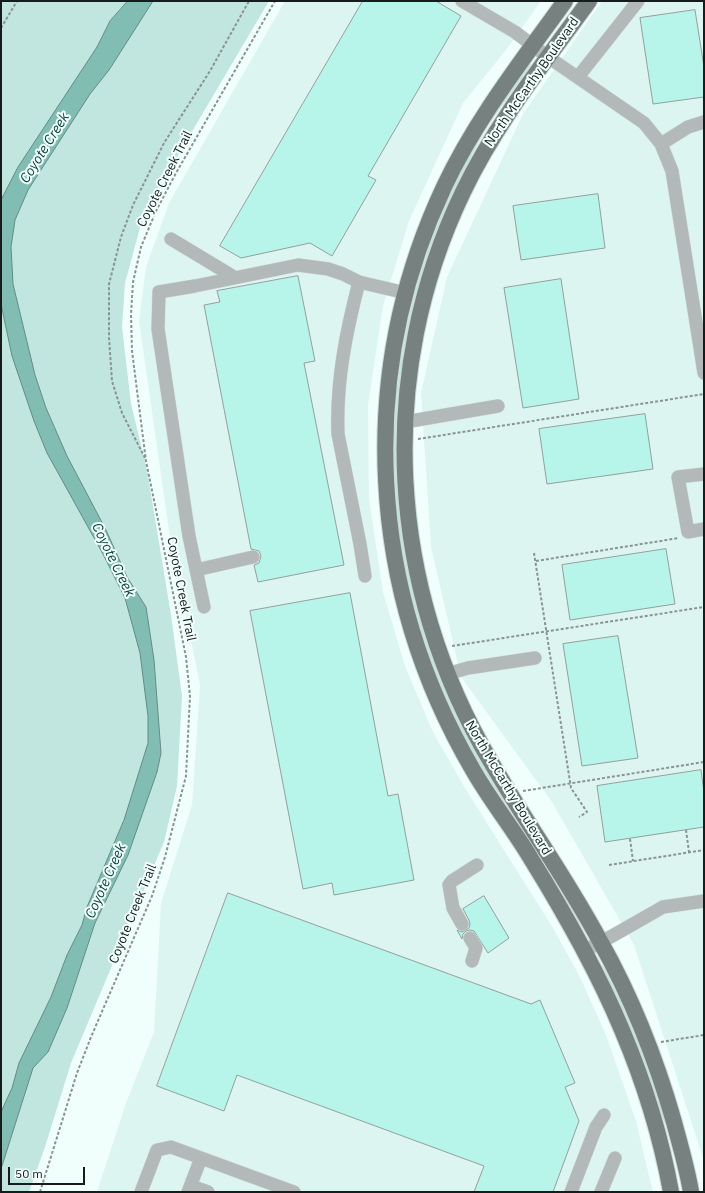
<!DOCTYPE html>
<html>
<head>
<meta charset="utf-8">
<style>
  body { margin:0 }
  #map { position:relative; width:705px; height:1193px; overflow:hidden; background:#f0fffc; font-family:"IBM Plex Sans",sans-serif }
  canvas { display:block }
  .frame { position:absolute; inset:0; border:2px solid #161c1b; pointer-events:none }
  .scale { position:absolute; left:8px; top:1167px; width:77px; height:18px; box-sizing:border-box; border:2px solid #161c1b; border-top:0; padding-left:5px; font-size:12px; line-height:14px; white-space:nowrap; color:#161c1b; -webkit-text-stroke:3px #f0fffc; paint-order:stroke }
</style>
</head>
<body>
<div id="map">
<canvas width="705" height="1193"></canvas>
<div class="frame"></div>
<div class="scale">50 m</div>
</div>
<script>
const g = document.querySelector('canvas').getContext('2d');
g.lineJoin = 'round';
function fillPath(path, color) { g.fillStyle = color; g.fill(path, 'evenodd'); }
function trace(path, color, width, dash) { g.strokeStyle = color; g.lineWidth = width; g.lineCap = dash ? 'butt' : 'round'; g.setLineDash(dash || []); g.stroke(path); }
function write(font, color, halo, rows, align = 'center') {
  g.font = font + ' "IBM Plex Sans",sans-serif'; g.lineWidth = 4; g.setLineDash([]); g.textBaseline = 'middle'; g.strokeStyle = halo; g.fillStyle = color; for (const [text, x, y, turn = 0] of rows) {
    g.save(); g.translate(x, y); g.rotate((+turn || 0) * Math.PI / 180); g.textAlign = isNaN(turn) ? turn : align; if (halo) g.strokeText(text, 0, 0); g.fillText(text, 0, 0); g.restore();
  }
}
fillPath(new Path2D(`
  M285 1H541L506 50 463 103 409 221 383 306 368 405 369 499 383 592 405 666 433 732 465 788 553 928 580 977 606 1035 636 1121 653 1192H97L126 1103 154 1032 161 903 192 805 200 685 169 531 139 321 146 267 169 203Z
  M602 1H704V1161L634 945 552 802 461 677 431 547 421 393 447 277 523 114Z`), '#ddf5f1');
fillPath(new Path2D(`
  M1 1H269L161 184 141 224 125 283 122 327 131 404 147 470 171 615 182 696 177 786 164 842 71 1063 45 1147 29 1192H1Z
  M530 63 531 65 486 128 472 155 459 192 404 388 426 625 540 850C514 817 488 782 468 744 380 582 370 388 440 218 458 173 481 130 510 91 516 81 523 71 530 63Z
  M602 965H603L622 1004 651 1071 679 1160 661 1114 640 1053Z`), '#c1e5df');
const water = new Path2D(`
  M128 1H153L109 70 90 94 28 190 15 220 11 247 13 284 35 375 46 408 67 456 106 530 127 577 146 607 154 660 161 753 157 772 128 855 95 923 67 1008 48 1052 33 1068 1 1169V1112L12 1088 19 1063 51 997 67 955 82 925 87 907 124 820 148 743V716L140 653 125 598 103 554 47 453 34 421 12 356 1 304V200L18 167 97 47 110 21Z`);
fillPath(water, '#82bdb4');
trace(water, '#628d86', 1);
const building = new Path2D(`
  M363 1H436L461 16 368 176 376 180 332 256 310 243 241 258 220 246Z
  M695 10 704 67V97L653 104 640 18Z
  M598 194 605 248 521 260 513 206Z
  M298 276 315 361 304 363 344 565 258 582 254 565 259 563 261 556 259 551 251 549 204 305 220 302 217 291Z
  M561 279 579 399 523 408 504 288Z
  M645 414 653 469 547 484 539 429Z
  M666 549 675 604 570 620 562 565Z
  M350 593 388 796 398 794 414 880 334 895 332 883 303 889 250 611Z
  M618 636 638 758 582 766 563 644Z
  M701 770 704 792V827L605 842 597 786Z
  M228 893 531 1004 540 1000 575 1083 565 1087 579 1121 553 1192H474L484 1166 237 1075 224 1111 157 1086Z
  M484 896 509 938 488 953 474 931 470 930 466 931 463 934 462 939 457 930 462 932 469 928 470 924 469 920 463 909Z`);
fillPath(building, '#b7f4ea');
trace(building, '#93a19e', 1);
const minor = new Path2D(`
  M462 1 515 32 548 57 644 123 661 144 672 171 704 373
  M578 77 638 1
  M661 144 688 127 704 122
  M171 239 234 277
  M359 282C346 332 336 382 338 434L360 544 365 576
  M405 422 498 406
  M704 474 678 477 688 532 704 529
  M196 570 253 557
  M204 607 189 536 158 329 159 292 195 286 298 265 328 269 343 274 359 282 406 293
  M447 674 468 668 535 658
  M462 924 453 908 449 885 452 881 477 865
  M470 938 476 948 472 961
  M584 951 614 935 663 907 704 901
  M191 1186 208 1192
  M141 1192 157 1150 171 1147 294 1192
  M188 1192 201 1158
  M571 1192 596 1127 604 1115
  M601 1192 615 1158`);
const major = new Path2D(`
  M565 1C522 61 476 119 444 187 356 375 368 590 473 770 490 800 512 827 530 857 564 912 597 970 622 1030 644 1082 661 1137 671 1192
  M589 1C544 63 496 123 463 192 375 375 388 589 491 762 526 823 567 879 600 941 632 998 656 1059 674 1122 680 1145 687 1168 691 1192`);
trace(minor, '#cddbd8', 14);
trace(major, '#cddbd8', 18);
trace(new Path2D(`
  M1 28 17 1
  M418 439 704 394
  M145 458 122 413 112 381 109 338V284L121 237 133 205 164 143 210 71 249 1
  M534 553 571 788 587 812 579 817
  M536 561 679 538
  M452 646 704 607
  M703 784 704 783
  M523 791 704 762
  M686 830 689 852
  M630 839 633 861
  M609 865 704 850
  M661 1042 704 1035
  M40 1192 77 1073 91 1037 152 896 165 857 186 776 190 696 186 657 146 461 132 351 131 314 133 282 141 247 156 211 176 173 275 1`), '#899492', 2, [3, 2]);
trace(minor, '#b3b9b8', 13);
trace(major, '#778280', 16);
write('13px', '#161c1b', '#f0fffc', [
  ["North McCarthy Boulevard",532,82,-55],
  ["Coyote Creek Trail",165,179,-63],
  ["Coyote Creek Trail",181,589,79],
  ["North McCarthy Boulevard",508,788,59],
  ["Coyote Creek Trail",133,914,-68]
]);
write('italic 14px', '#0b423c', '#f0fffc', [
  ["Coyote Creek",45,148,-58],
  ["Coyote Creek",113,560,64],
  ["Coyote Creek",106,881,-66]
]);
</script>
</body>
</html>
